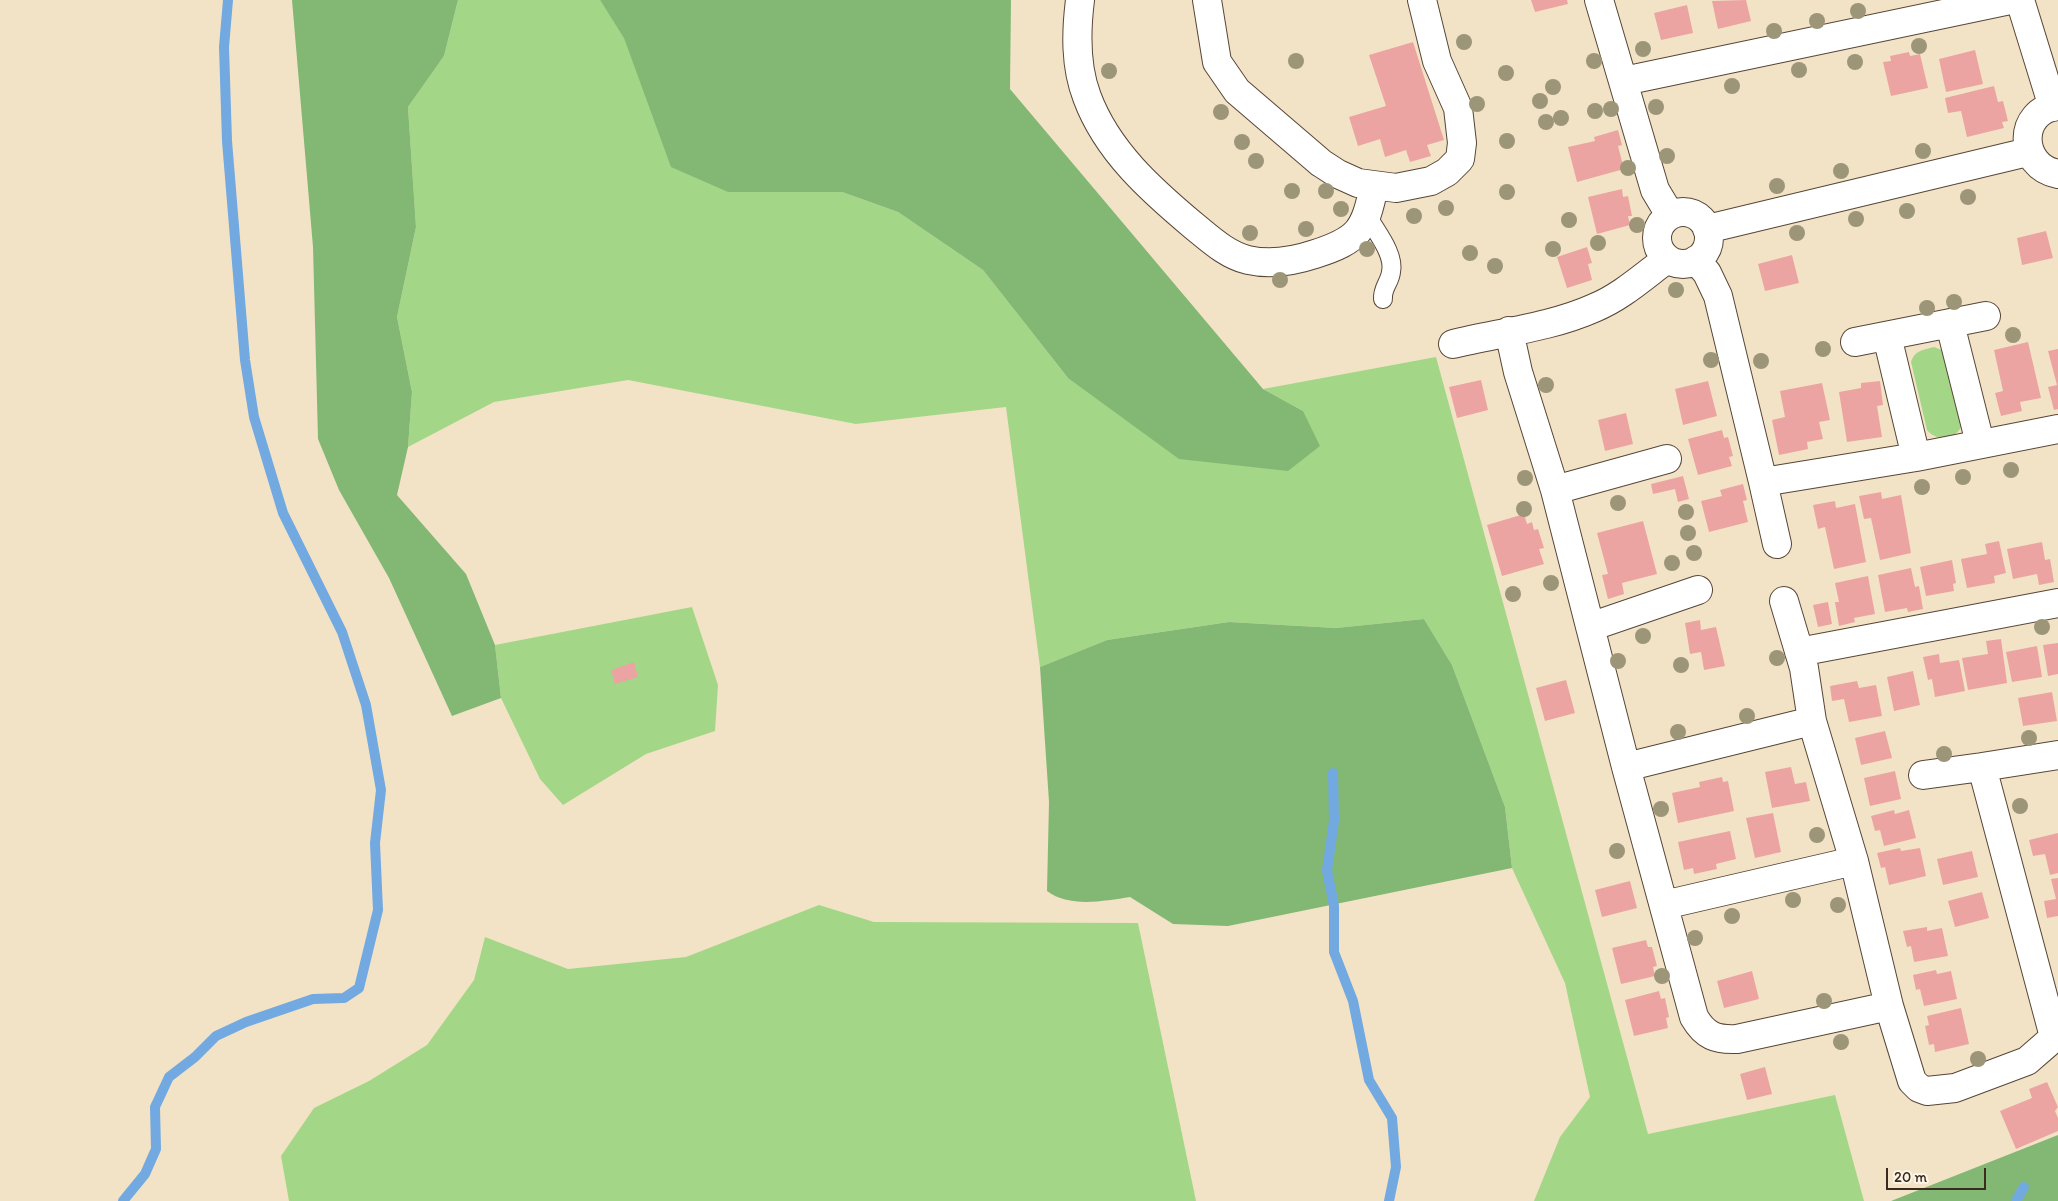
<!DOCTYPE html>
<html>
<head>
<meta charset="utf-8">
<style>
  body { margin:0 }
  #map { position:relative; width:2058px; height:1201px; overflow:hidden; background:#f3e3c6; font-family:Itim,sans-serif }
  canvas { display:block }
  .scale { position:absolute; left:1886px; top:1168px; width:100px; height:22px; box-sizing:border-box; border:2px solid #3b2a1e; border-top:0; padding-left:6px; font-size:15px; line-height:18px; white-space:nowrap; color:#3b2a1e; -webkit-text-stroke:4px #fcf5e5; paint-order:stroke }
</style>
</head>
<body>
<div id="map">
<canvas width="2058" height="1201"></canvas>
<div class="scale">20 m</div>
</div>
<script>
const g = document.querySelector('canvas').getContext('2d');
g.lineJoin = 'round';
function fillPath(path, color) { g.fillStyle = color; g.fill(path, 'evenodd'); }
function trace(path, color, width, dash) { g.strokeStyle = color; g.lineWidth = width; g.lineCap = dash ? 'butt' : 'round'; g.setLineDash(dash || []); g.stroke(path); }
fillPath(new Path2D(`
  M458 0H600L728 192H842L898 212 983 270 1068 378 1303 411 1263 389 1436 357 1648 1134 1835 1095 1864 1201H1534L1560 1137 1590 1097 1565 983 1512 868 1505 807 1452 665 1424 619 1336 628 1229 622 1107 640 1040 667 1006 407 856 424 628 380 494 402 408 447 412 392 397 317 416 227 408 107 444 56Z
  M1934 347 1942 350 1947 357 1962 424C1958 440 1936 442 1927 430L1911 362C1915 350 1923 350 1934 347Z
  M692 607 718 685 715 731 646 754 563 805 540 779 501 698 495 645Z
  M819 905 874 922 1138 923 1196 1201H289L281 1156 314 1108 369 1081 427 1045 474 980 485 937 568 969 686 957Z`), '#a3d787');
fillPath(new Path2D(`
  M292 0H458L444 56 408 107 416 227 397 317 412 392 408 447 397 495 466 574 495 645 501 698 452 716 389 578 339 490 318 439 313 247Z
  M600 0H1011L1010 89 1263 389 1303 411 1320 446 1288 471 1179 459 1068 378 983 270 898 212 842 192H728L671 167 624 38Z
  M1424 619 1452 665 1505 807 1512 868 1228 926 1173 924 1130 897C1104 901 1069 908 1047 891L1049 802 1040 667 1107 640 1229 622 1336 628Z
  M2058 1135V1201H1891Z`), '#82b874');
trace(new Path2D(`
  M1333 773 1334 821 1327 870 1334 906V952L1353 1001 1369 1080 1392 1118 1396 1167 1389 1201
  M123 1201 145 1174 156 1149 155 1107 169 1077 195 1057 216 1036 246 1022 313 999 344 998 359 988 378 910 375 843 381 790 366 705 342 632 283 513 254 417 245 360 227 141 224 47 228 0
  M2016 1201 2024 1187`), '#72a9e1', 10);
fillPath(new Path2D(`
  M1531 0H1567L1568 4 1535 12Z
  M1746 0 1751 21 1718 29 1712 1Z
  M1687 5 1693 33 1661 40 1654 13Z
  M1413 42 1444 140 1427 145 1431 156 1410 162 1406 150 1385 157 1380 139 1358 146 1349 117 1386 106 1369 55Z
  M1975 50 1983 84 1946 92 1939 59Z
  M1909 52 1910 56 1920 54 1928 88 1891 96 1883 62 1891 61 1890 56Z
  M1994 86 1998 102 2003 101 2008 121 2002 122 2004 128 1967 137 1961 111 1948 113 1945 98Z
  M1618 130 1622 145 1618 146 1624 169 1577 182 1568 147 1595 141 1594 137Z
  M1622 189 1623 197 1628 196 1632 216H1628L1630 225 1597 234 1588 197Z
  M2046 231 2053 258 2022 265 2017 238Z
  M1587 247 1592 263 1588 264 1592 280 1567 288 1557 257Z
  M1792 255 1799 283 1765 291 1758 264Z
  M2028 342 2041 398 2020 402 2022 411 2001 416 1995 393 2003 391 1994 350Z
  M2058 349V409L2054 410 2048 387 2057 385 2048 351Z
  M1481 380 1488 410 1457 418 1449 387Z
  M1708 381 1717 416 1683 425 1675 389Z
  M1880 381 1883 405 1877 406 1882 437 1847 442 1839 392 1861 388V383Z
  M1822 383 1830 420 1819 422 1823 439 1807 442 1808 449 1779 455 1772 420 1785 417 1780 391Z
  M1626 413 1633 444 1605 451 1598 420Z
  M1722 430 1724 438 1728 437 1733 456 1729 457 1732 466 1698 475 1688 439Z
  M1683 476 1689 499 1678 502 1675 489 1653 494 1651 484Z
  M1743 484 1747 500 1743 501 1748 522 1709 532 1701 501 1722 496 1720 490Z
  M1881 492 1882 499 1901 495 1911 553 1880 560 1871 518 1864 519 1859 496Z
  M1835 501 1836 508 1855 504 1866 562 1834 569 1825 527 1818 529 1813 505Z
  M1524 514 1527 524 1532 522 1534 530 1538 529 1544 548 1539 549 1544 564 1502 576 1487 525Z
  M1643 521 1657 574 1622 583 1624 594 1608 599 1602 575 1608 574 1597 533Z
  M1999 541 2006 573 1994 576 1995 583 1967 588 1961 559 1987 554 1985 544Z
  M2042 542 2045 560 2050 559 2054 582 2039 585 2037 574 2013 579 2007 549Z
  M1952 560 1956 583 1953 584 1954 591 1926 596 1920 567Z
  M1911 568 1915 587 1919 586 1923 609 1908 612 1907 608 1885 612 1878 575Z
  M1868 576 1875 614 1854 618 1855 622 1839 626 1835 602H1839L1835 583Z
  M1828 602 1832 624 1818 627 1813 605Z
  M1700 620 1701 630 1716 627 1725 666 1704 670 1701 652 1690 654 1685 623Z
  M2001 639 2007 683 1968 690 1962 658 1988 654 1986 641Z
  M2058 643V674L2048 676 2043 645Z
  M2037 646 2042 677 2012 682 2006 652Z
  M1939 654 1940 663 1959 660 1965 691 1935 697 1932 679 1928 680 1923 657Z
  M634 662 638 677 615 684 611 670Z
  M1913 671 1920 705 1894 711 1887 677Z
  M1566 680 1575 713 1545 721 1536 688Z
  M1857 681 1859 688 1876 685 1882 716 1849 722 1844 699 1832 701 1830 686Z
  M2052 692 2057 721 2023 726 2018 698Z
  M1885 731 1892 758 1861 765 1855 738Z
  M1791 767 1795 784 1806 782 1810 801 1772 808 1765 772Z
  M1895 771 1901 799 1870 806 1864 778Z
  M1722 777 1723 782 1728 781 1734 811 1678 823 1672 793 1700 787 1699 782Z
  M1894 810 1895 814 1909 810 1916 838 1884 846 1880 830 1875 831 1871 816Z
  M1773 813 1781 852 1755 858 1746 818Z
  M1730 831 1736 859 1716 864 1717 869 1694 874 1693 868 1684 870 1678 842Z
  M2058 833V873L2050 875 2045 854 2033 856 2029 840Z
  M1900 848 1901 851 1920 848 1926 876 1889 885 1885 867 1881 868 1877 853Z
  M1972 851 1978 877 1943 885 1937 859Z
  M2058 878V916L2047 918 2044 901 2056 899 2051 879Z
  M1630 881 1637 908 1602 917 1595 890Z
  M1982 892 1989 918 1955 927 1948 901Z
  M1927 927V931L1942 928 1948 956 1914 962 1911 946 1907 947 1903 931Z
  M1646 940 1648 947H1652L1657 966 1653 967 1655 976 1621 984 1612 948Z
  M1936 970 1937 974 1951 971 1957 999 1924 1006 1920 989 1916 990 1913 975Z
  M1752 971 1759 999 1724 1008 1717 981Z
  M1659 991 1661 999 1665 998 1669 1017 1666 1018 1668 1028 1634 1036 1625 1000Z
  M1961 1008 1969 1044 1935 1052 1934 1044 1929 1045 1925 1026 1929 1025 1927 1016Z
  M1765 1067 1772 1094 1747 1100 1740 1074Z
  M2047 1082 2058 1107 2055 1111 2058 1118V1131L2016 1149 2000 1111 2032 1098 2029 1089Z`), '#eca4a3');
const service = new Path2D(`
  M1368 217C1376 232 1395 254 1391 272 1390 282 1382 288 1383 299`);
const minor = new Path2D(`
  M1080 0C1076 32 1075 66 1087 97 1107 151 1151 190 1194 226 1210 239 1227 255 1248 260 1270 265 1294 261 1315 254 1359 240 1365 230 1374 186
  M1207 0 1217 62 1237 91 1321 163 1338 174 1358 183 1396 188 1431 181 1447 172 1460 159 1462 143 1458 108 1437 61 1422 0
  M1599 0 1655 190 1670 215
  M2020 0 2053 107
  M1624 81 2010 0
  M2058 106C2018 110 2017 166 2058 174
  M1657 238a26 26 0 1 1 52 0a26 26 0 1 1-52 0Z
  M1707 229 2028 152
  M1696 260 1707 273 1718 296 1763 482 1916 457 2058 429
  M1950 324 1980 443
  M1509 331 1518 372 1555 490 1626 767 1694 1017C1705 1036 1716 1040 1737 1039L1889 1006
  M1887 336 1916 457
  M1855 342 1986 316
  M1453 344C1498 333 1552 327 1594 308 1621 297 1644 276 1667 259
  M1763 482 1777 544
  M1555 490 1667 459
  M1784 601 1804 668 1812 721 1854 861 1889 1006 1912 1081 1919 1088 1927 1091 1955 1088 2027 1061 2058 1034
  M1590 627 1698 590
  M1799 652 2058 603
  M1626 767 1812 721
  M1923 775 1982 767
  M1664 905 1854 861
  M2054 1037 1982 767 2058 755`);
trace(service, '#574637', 20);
trace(minor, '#574637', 30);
trace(service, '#fff', 18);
trace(minor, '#fff', 28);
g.fillStyle = '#9c9578';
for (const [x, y] of [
  [1858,11],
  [1817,21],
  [1774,31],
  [1464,42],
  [1919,46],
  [1643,49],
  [1296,61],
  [1594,61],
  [1855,62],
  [1799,70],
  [1109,71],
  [1506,73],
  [1732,86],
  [1553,87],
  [1540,101],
  [1477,104],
  [1656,107],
  [1611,109],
  [1595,111],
  [1221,112],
  [1561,118],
  [1546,122],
  [1507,141],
  [1242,142],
  [1923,151],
  [1667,156],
  [1256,161],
  [1628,168],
  [1841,171],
  [1777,186],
  [1292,191],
  [1326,191],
  [1507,192],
  [1968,197],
  [1446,208],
  [1341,209],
  [1907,211],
  [1414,216],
  [1856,219],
  [1569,220],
  [1637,225],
  [1306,229],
  [1250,233],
  [1797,233],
  [1598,243],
  [1367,249],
  [1553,249],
  [1470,253],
  [1495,266],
  [1280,280],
  [1676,290],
  [1954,302],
  [1927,308],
  [2013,335],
  [1823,349],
  [1711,360],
  [1761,361],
  [1546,385],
  [2011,470],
  [1963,477],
  [1525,478],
  [1922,487],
  [1618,503],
  [1524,509],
  [1686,512],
  [1688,533],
  [1694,553],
  [1672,563],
  [1551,583],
  [1513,594],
  [2042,627],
  [1643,636],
  [1777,658],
  [1618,661],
  [1681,665],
  [1747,716],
  [1678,732],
  [2029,738],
  [1944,754],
  [2020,806],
  [1661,809],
  [1817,835],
  [1617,851],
  [1793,900],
  [1838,905],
  [1732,916],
  [1695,938],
  [1662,976],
  [1824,1001],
  [1841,1042],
  [1978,1059]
]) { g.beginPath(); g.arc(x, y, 8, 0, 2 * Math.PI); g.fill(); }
</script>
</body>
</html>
